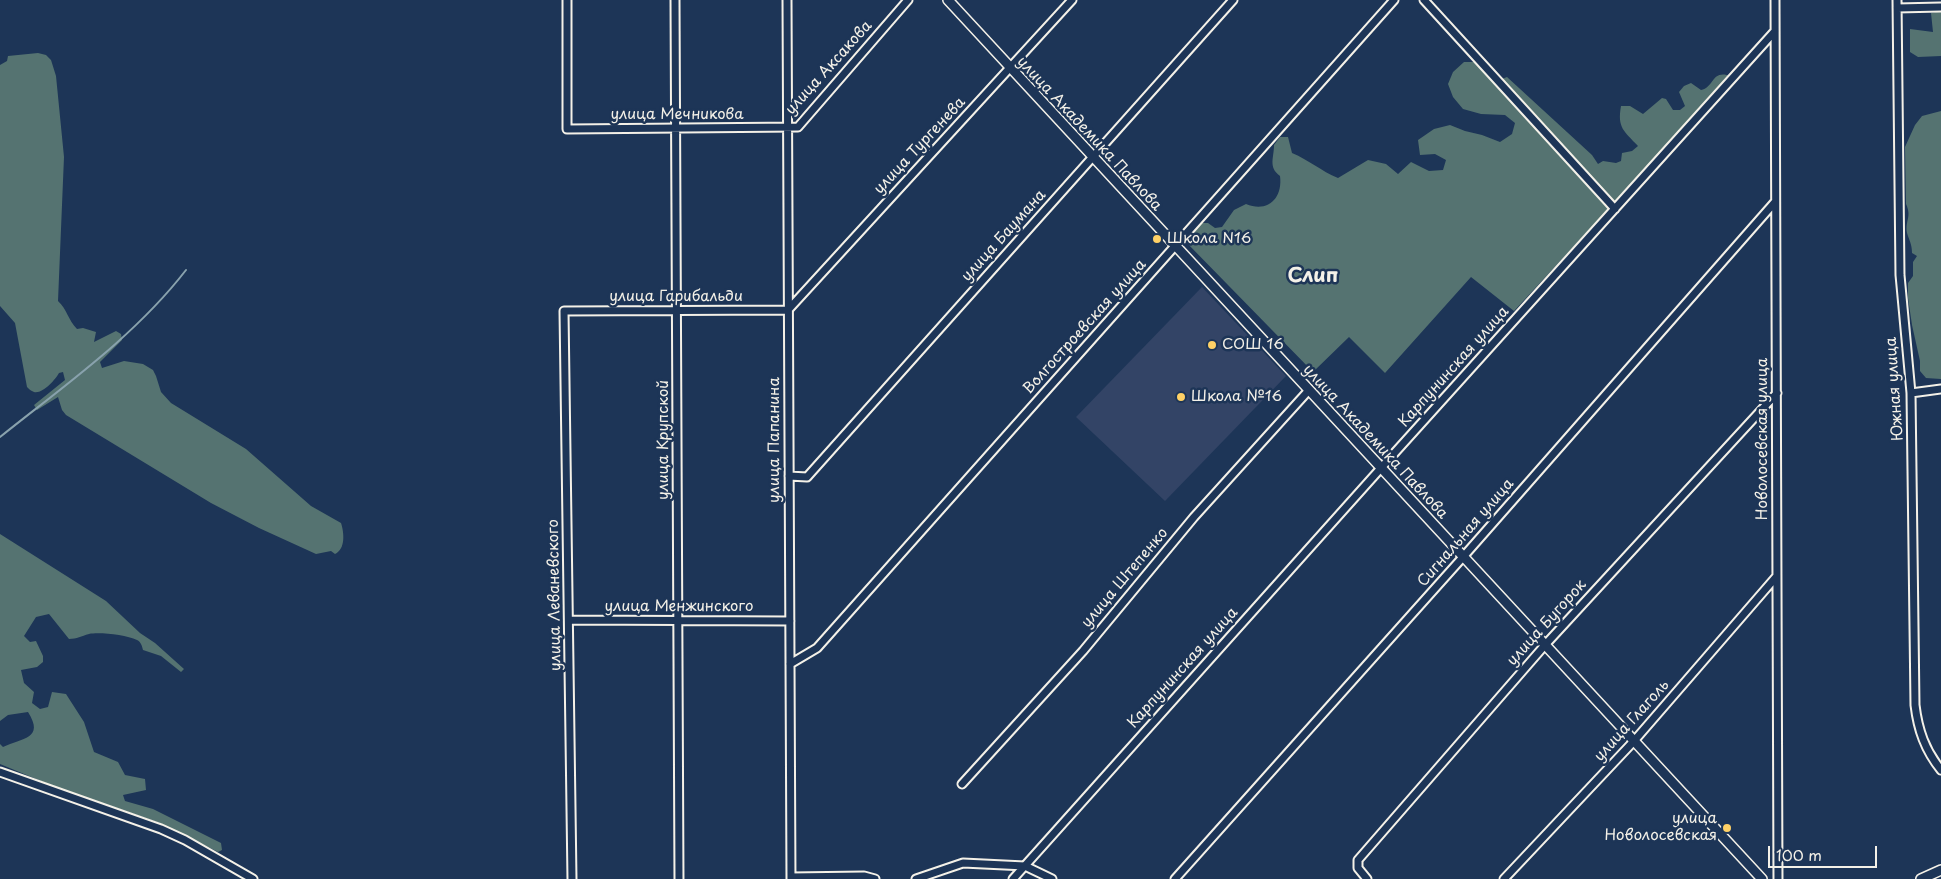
<!DOCTYPE html>
<html>
<head>
<meta charset="utf-8">
<style>
  body { margin:0 }
  #map { position:relative; width:1941px; height:879px; overflow:hidden; background:#1d3557; font-family:"Playpen Sans",sans-serif }
  canvas { display:block }
  .scale { position:absolute; left:1768px; top:846px; width:109px; height:22px; box-sizing:border-box; border:2px solid #f4f1e8; border-top:0; padding-left:6px; font-size:15px; line-height:18px; white-space:nowrap; color:#f4f1e8; -webkit-text-stroke:4px #1d3557; paint-order:stroke }
</style>
</head>
<body>
<div id="map">
<canvas width="1941" height="879"></canvas>
<div class="scale">100 m</div>
</div>
<script>
const g = document.querySelector('canvas').getContext('2d');
g.lineJoin = 'round';
function fillPath(path, color) { g.fillStyle = color; g.fill(path, 'evenodd'); }
function trace(path, color, width, dash) { g.strokeStyle = color; g.lineWidth = width; g.lineCap = dash ? 'butt' : 'round'; g.setLineDash(dash || []); g.stroke(path); }
function write(font, color, halo, rows, align = 'center') {
  g.font = font + ' "Playpen Sans",sans-serif'; g.lineWidth = 5; g.setLineDash([]); g.textBaseline = 'middle'; g.strokeStyle = halo; g.fillStyle = color; for (const [text, x, y, turn = 0] of rows) {
    g.save(); g.translate(x, y); g.rotate((+turn || 0) * Math.PI / 180); g.textAlign = isNaN(turn) ? turn : align; if (halo) g.strokeText(text, 0, 0); g.fillText(text, 0, 0); g.restore();
  }
}
fillPath(new Path2D(`
  M1202 287 1286 376 1165 501 1076 417Z`), '#346');
fillPath(new Path2D(`
  M1941 11V56L1918 57 1910 52V29L1933 32 1931 13Z
  M38 53 46 55 51 60 56 76 64 157 58 301C67 309 68 320 77 329L83 328 96 332 94 342 116 331 121 334 122 340 100 362 102 368 124 361 143 364 153 370 156 376 161 392 171 403 246 449 311 506 341 523C344 532 346 549 335 554L331 551 316 554 259 528 211 503 66 415 62 410 58 397 37 410 34 405 65 380 63 372 59 373C55 380 43 394 34 392 31 391 29 389 27 387L15 323 0 306V65L7 61 8 56Z
  M1464 62H1477L1497 81 1507 77 1592 155 1598 164 1603 161 1616 163 1621 161 1622 153 1632 151 1638 146C1624 131 1617 128 1621 106H1630L1643 114 1662 98 1666 99 1673 110H1680L1685 106 1679 92 1684 86 1691 83 1701 90C1715 87 1711 69 1731 76L1514 311 1471 277 1385 373 1349 337 1313 372 1185 241 1201 223H1208L1215 228 1222 227 1234 210 1246 204C1267 213 1283 199 1280 176 1268 167 1274 158 1274 145L1280 137H1288L1292 153C1309 160 1321 171 1338 178L1368 160 1386 164 1398 174 1411 162 1429 171 1443 170 1446 160 1435 154 1420 155 1418 140 1434 129 1450 125 1465 131 1482 135 1500 142 1512 134 1515 123 1505 115 1481 114 1463 109 1453 97 1448 84 1453 72Z
  M1941 111V379L1926 378 1920 371V361L1912 325 1908 298V283L1913 276V262L1917 256 1912 253C1912 244 1909 240 1907 233 1905 220 1912 217 1906 204L1905 147 1915 125 1922 116Z
  M0 534 106 601 140 633 155 643 184 669 181 672 161 656 143 650C142 646 141 642 137 640 126 635 100 632 89 634 81 636 77 639 69 639L49 614 36 617 24 636 30 642 36 641 43 656V662L37 667 21 670 24 683 34 692 32 703 40 709 48 707 52 692 66 694 84 722 94 752 118 762 125 775 145 779 146 790 123 795 125 801 153 809 221 843 222 850 218 852 160 823 53 786 0 764V744L3 747C22 738 45 739 28 712L8 715 0 721Z`), '#557371');
trace(new Path2D(`
  M0 437C65 385 135 336 186 270`), '#89a2ad', 2);
const minor = new Path2D(`
  M567 0V129L798 127 908 0
  M675 0 679 879
  M787 0 791 879
  M1424 0 1615 209
  M1775 0 1778 879
  M1897 0 1900 275 1911 393 1915 705C1918 730 1925 750 1941 770
  M1897 8 1941 7
  M1911 393 1941 389
  M789 476 807 477 1233 0
  M569 620 790 621
  M790 664 817 648 1394 0
  M0 772 161 829 185 840 253 879
  M962 784 1083 651 1194 517 1309 390
  M791 877 864 876 875 879
  M572 879 564 311 788 310 1072 0
  M916 879 963 863 1025 866 1052 879
  M1013 879 1381 468 1775 31
  M1175 879 1463 557 1775 202
  M1367 879 1358 868V860L1545 645 1777 393
  M1504 879 1634 741 1776 577`);
const tertiary = new Path2D(`
  M948 0 1762 879
  M1921 879 1941 870`);
trace(minor, '#f4f1e8', 11);
trace(tertiary, '#f4f1e8', 12);
trace(minor, '#1d3557', 7);
trace(tertiary, '#1d3557', 9);
for (const [x, y, r, color] of [
  [1157,239,5,"#ffd166"],
  [1212,345,5,"#ffd166"],
  [1181,397,5,"#ffd166"],
  [1727,828,5,"#ffd166"]
]) { const dot = new Path2D(); dot.arc(x, y, r, 0, 2 * Math.PI); g.fillStyle = color; g.fill(dot); trace(dot, '#1d3557', 2); }
write('15px', '#f4f1e8', '#1d3557', [
  ["улица Аксакова",829,68,-48],
  ["улица Мечникова",677,115],
  ["улица Академика Павлова",1089,134,47],
  ["улица Тургенева",920,146,-47],
  ["улица Баумана",1004,236,-48],
  ["улица Гарибальди",676,297],
  ["Волгостроевская улица",1085,327,-48],
  ["Карпунинская улица",1454,367,-48],
  ["Южная улица",1895,389,-94],
  ["Новолосевская улица",1763,439,-90],
  ["улица Крупской",664,440,-90],
  ["улица Папанина",775,440,-90],
  ["улица Академика Павлова",1375,442,47],
  ["Сигнальная улица",1466,533,-49],
  ["улица Штепенко",1125,578,-50],
  ["улица Леваневского",555,595,-91],
  ["улица Менжинского",679,607],
  ["улица Бугорок",1547,623,-48],
  ["Карпунинская улица",1183,668,-48],
  ["улица Глаголь",1632,721,-48]
]);
write('15px', '#f4f1e8', '#1d3557', [
  ["Школа N16",1167,239],
  ["СОШ 16",1222,345],
  ["Школа №16",1191,397],
  ["улица",1717,819,"right"],
  ["Новолосевская",1717,836,"right"]
], 'left');
write('bold 20px', '#f4f1e8', '#1d3557', [
  ["Слип",1313,276]
]);
</script>
</body>
</html>
